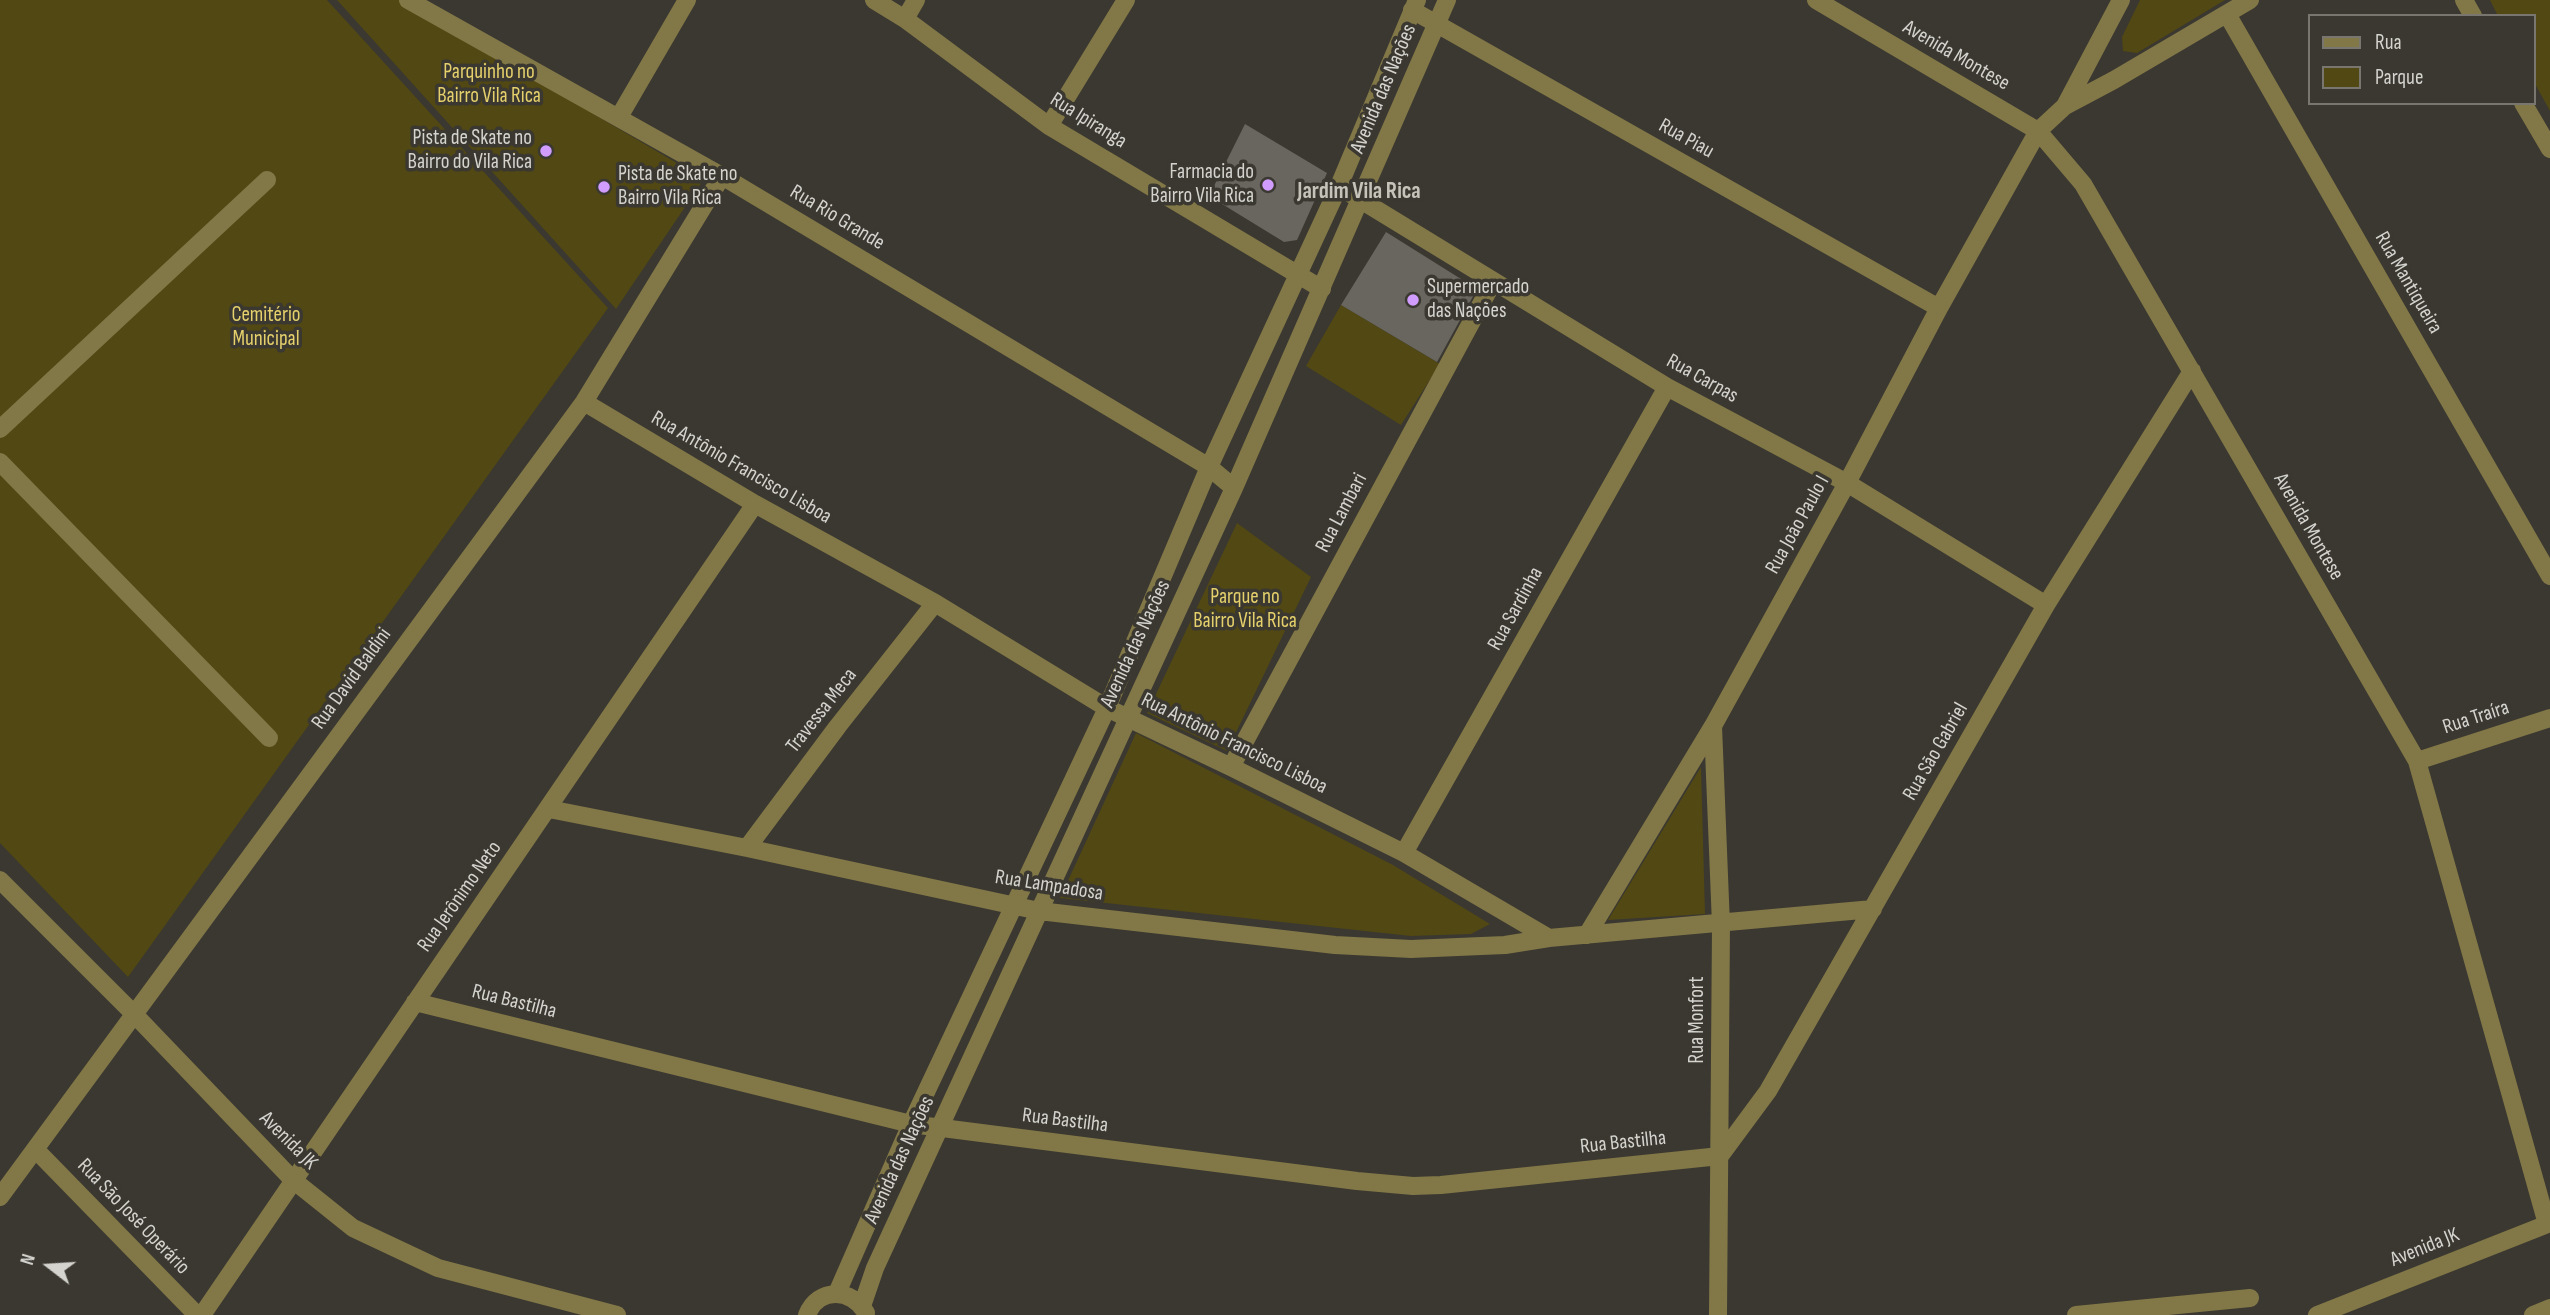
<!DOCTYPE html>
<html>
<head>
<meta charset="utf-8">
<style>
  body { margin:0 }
  #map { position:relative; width:2550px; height:1315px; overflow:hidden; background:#3a3830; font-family:"Sofia Sans Condensed",sans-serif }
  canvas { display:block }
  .legend { position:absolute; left:2308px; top:14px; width:228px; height:91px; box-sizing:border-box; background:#3a3830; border:2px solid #78766f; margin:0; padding:9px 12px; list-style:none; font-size:21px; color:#d4d3ce }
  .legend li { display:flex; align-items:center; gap:14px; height:35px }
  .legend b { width:35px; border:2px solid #78766f }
  .north { position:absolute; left:14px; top:1231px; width:70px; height:70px; -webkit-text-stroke:5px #3a3830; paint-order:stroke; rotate:287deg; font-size:19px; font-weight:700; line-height:28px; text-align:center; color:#d4d3ce }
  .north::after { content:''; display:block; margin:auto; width:24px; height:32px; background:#d4d3ce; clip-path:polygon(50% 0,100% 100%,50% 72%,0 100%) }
</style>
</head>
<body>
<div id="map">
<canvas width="2550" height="1315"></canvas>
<ul class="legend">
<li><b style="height:9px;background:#827747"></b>Rua</li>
<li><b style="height:19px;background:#524814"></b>Parque</li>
</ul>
<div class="north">N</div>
</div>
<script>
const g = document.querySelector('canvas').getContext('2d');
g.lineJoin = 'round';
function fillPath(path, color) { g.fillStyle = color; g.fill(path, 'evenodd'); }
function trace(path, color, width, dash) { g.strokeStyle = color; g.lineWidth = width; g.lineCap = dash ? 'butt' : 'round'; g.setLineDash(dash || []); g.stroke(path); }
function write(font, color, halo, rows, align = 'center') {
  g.font = font + ' "Sofia Sans Condensed",sans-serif'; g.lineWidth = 7; g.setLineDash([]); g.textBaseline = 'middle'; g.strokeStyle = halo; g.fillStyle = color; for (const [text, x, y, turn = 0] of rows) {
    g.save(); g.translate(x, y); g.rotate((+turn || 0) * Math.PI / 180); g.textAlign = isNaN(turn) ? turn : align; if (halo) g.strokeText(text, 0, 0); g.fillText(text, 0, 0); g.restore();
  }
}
fillPath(new Path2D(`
  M0 0H327L608 308 128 977 0 843Z
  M337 0H400L704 179 616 309Z
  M2140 0H2225L2137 53 2123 51 2122 37Z
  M2490 0H2550V111L2534 82V16H2498Z
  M1341 305 1440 364 1401 425 1306 366Z
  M1237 523 1311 577 1227 751 1147 713Z
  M1136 733 1393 865 1490 924 1471 934 1411 936 1060 898Z
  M1701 767 1705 914 1608 920Z`), '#524814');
fillPath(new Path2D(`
  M1245 124 1327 173 1297 240 1284 242 1209 196Z
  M1386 232 1477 289 1437 362 1341 305Z`), '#68665e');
trace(new Path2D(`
  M408 0 722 176 1209 467 1234 488
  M874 0 905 19 1049 126 1322 289
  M1816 0 2038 131 2083 184 2417 761 2547 1224
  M2464 0 2473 16
  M1412 10 1939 308
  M2227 14 2550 576
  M905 19 916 0
  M2523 103 2550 149
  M2065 106 2114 80 2250 0
  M619 117 687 0
  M1049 126 1126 0
  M1351 194 1667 387 1847 483 2046 605
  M584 402 755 504 935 603 1107 708 1231 767 1404 853 1549 938 1873 909
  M0 429 267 180
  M0 462 269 738
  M1713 726 1721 925 1718 1315
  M2417 761 2550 718
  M1231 767 1493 282
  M549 809 747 848 1039 911 1335 945 1411 949 1505 945 1549 938
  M747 848 838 726 935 603
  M1404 853 1667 387
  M0 880 134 1014 293 1180 353 1228 438 1268 617 1315
  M1587 935 1713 726 1847 483 1939 308 2038 131 2065 106 2121 0
  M415 1002 911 1124 1357 1181 1413 1186 1441 1185 1720 1156 1768 1091 2046 605 2192 371
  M36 1150 197 1315
  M0 1197 584 402 722 176
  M837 1293 911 1124 1107 708 1209 467 1339 186 1417 0
  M862 1306 875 1268 1234 488 1447 0
  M202 1315 755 504
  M807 1315C818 1287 852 1288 866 1313
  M2076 1315 2250 1298
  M2317 1315 2550 1223
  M2533 1315 2550 1308`), '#827747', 18);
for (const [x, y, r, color] of [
  [546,151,7,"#d09dfe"],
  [1268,185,7,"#d09dfe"],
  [604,187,7,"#d09dfe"],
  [1413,300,7,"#d09dfe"]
]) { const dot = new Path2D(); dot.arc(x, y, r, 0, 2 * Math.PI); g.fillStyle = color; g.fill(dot); trace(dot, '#3a3830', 2.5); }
write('21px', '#d4d3ce', '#3a3830', [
  ["Avenida Montese",1956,56,30],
  ["Avenida das Nações",1384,89,-67],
  ["Rua Ipiranga",1088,121,32],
  ["Rua Piau",1686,139,29],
  ["Rua Rio Grande",837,218,31],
  ["Rua Mantiqueira",2408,283,60],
  ["Rua Carpas",1702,379,29],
  ["Rua Antônio Francisco Lisboa",741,468,30],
  ["Rua Lambari",1342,513,-62],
  ["Rua João Paulo I",1798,525,-61],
  ["Avenida Montese",2308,527,60],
  ["Rua Sardinha",1516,609,-61],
  ["Avenida das Nações",1136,644,-65],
  ["Rua David Baldini",352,679,-54],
  ["Travessa Meca",822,711,-52],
  ["Rua Traíra",2476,718,-18],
  ["Rua Antônio Francisco Lisboa",1234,744,26],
  ["Rua São Gabriel",1936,752,-60],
  ["Rua Lampadosa",1049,886,9],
  ["Rua Jerônimo Neto",460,897,-55],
  ["Rua Bastilha",514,1002,14],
  ["Rua Monfort",1698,1020,-90],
  ["Rua Bastilha",1065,1121,7],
  ["Avenida JK",288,1141,45],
  ["Rua Bastilha",1623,1143,-6],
  ["Avenida das Nações",900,1160,-65],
  ["Rua São José Operário",133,1217,46],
  ["Avenida JK",2425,1248,-22]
]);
write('21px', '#e5d06c', '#3a3830', [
  ["Parquinho no",489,73],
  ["Bairro Vila Rica",489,97],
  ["Cemitério",266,316],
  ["Municipal",266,340],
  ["Parque no",1245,598],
  ["Bairro Vila Rica",1245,622]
]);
write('21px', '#d4d3ce', '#3a3830', [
  ["Pista de Skate no",532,139],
  ["Bairro do Vila Rica",532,163],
  ["Farmacia do",1254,173],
  ["Bairro Vila Rica",1254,197],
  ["Pista de Skate no",618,175,"left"],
  ["Bairro Vila Rica",618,199,"left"],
  ["Supermercado",1427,288,"left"],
  ["das Nações",1427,312,"left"]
], 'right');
write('bold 23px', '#c6c4ba', '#3a3830', [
  ["Jardim Vila Rica",1359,192]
]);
</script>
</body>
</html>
